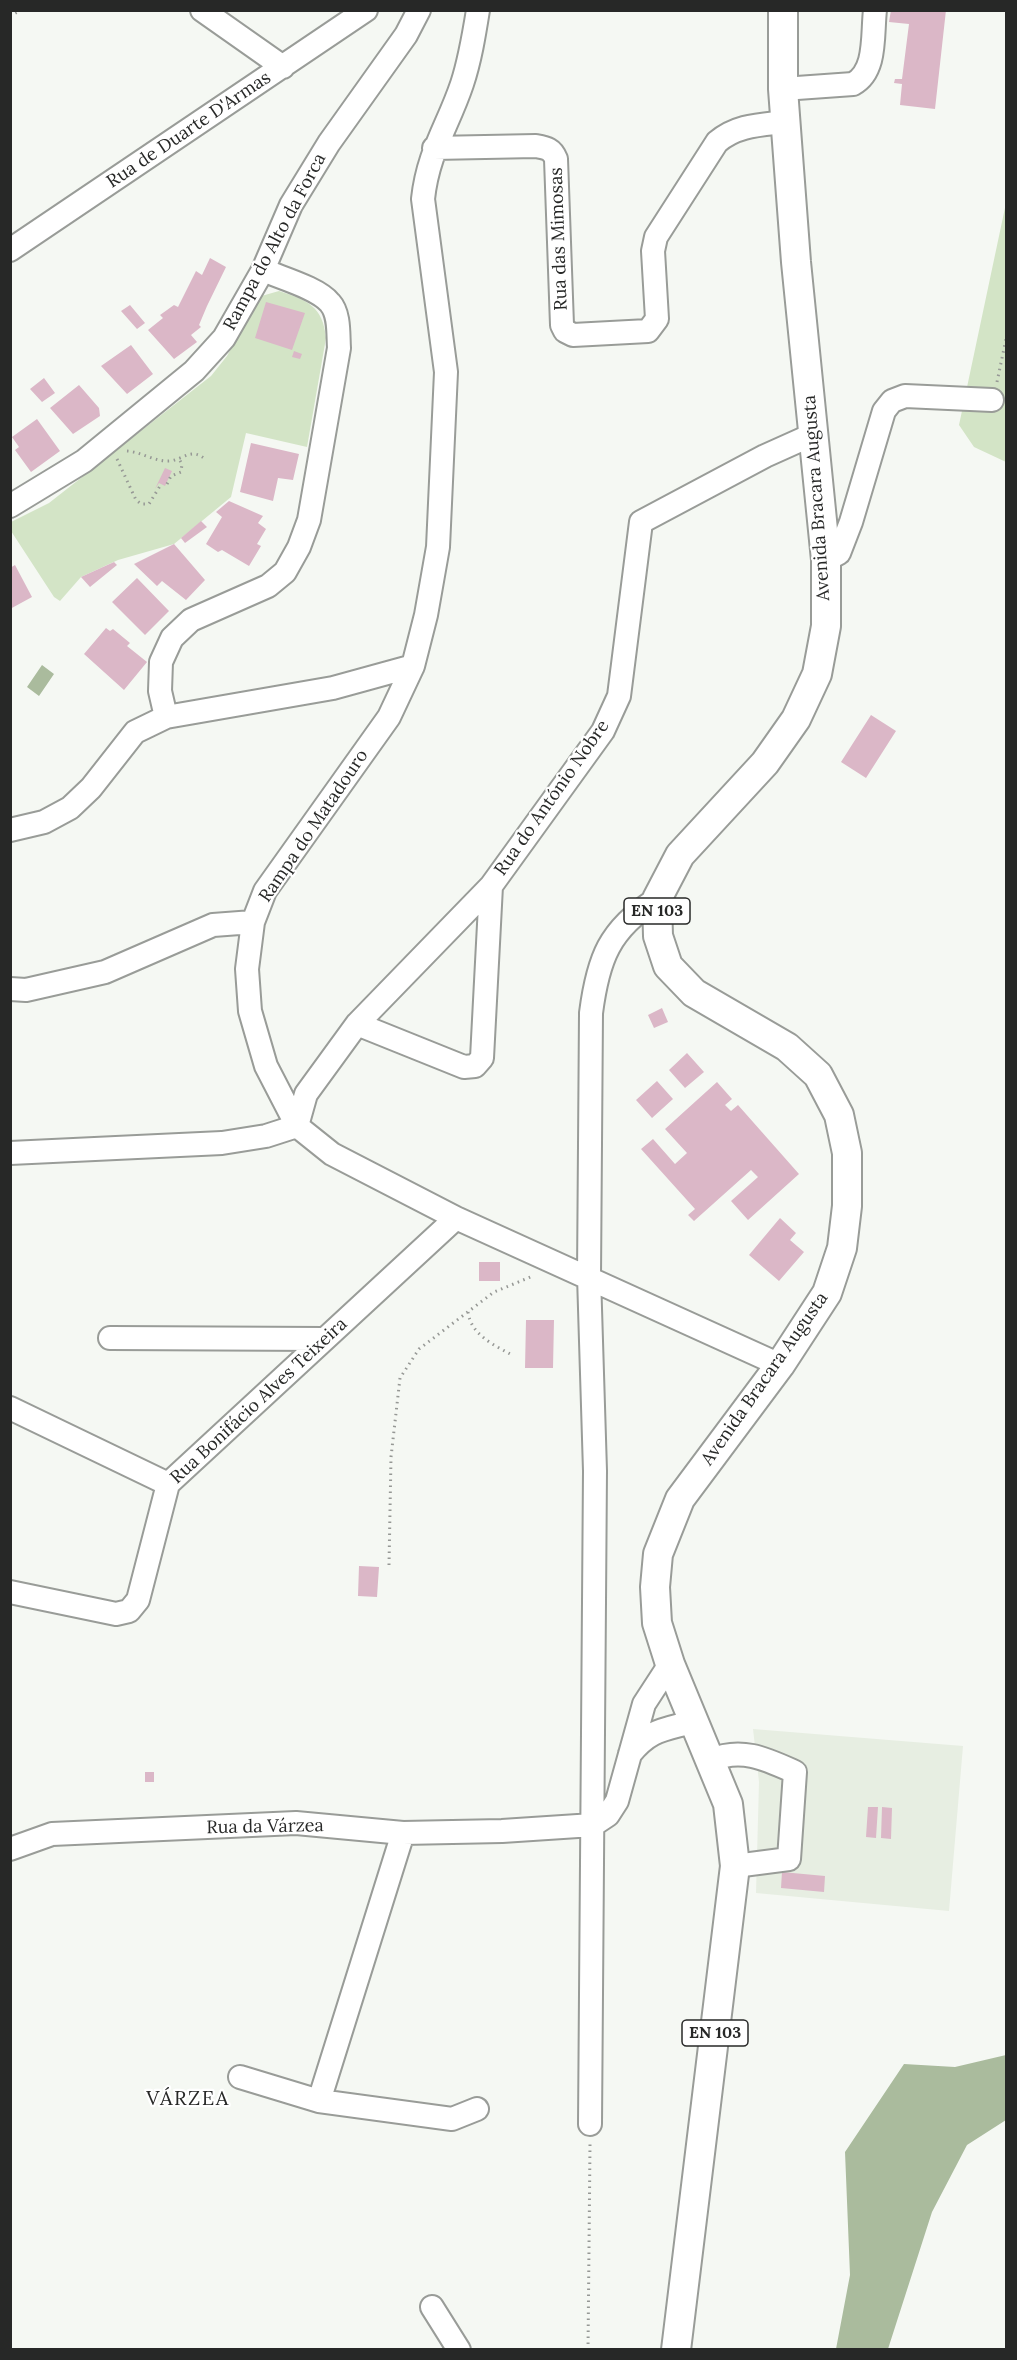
<!DOCTYPE html>
<html>
<head>
<meta charset="utf-8">
<style>
  body { margin:0 }
  #map { position:relative; width:1017px; height:2360px; overflow:hidden; background:#f5f8f3; font-family:Lora,serif }
  canvas { display:block }
  .frame { position:absolute; inset:0; border:12px solid #272827; pointer-events:none }
</style>
</head>
<body>
<div id="map">
<canvas width="1017" height="2360"></canvas>
<div class="frame"></div>
</div>
<script>
const g = document.querySelector('canvas').getContext('2d');
g.lineJoin = 'round';
function fillPath(path, color) { g.fillStyle = color; g.fill(path, 'evenodd'); }
function trace(path, color, width, dash) { g.strokeStyle = color; g.lineWidth = width; g.lineCap = dash ? 'butt' : 'round'; g.setLineDash(dash || []); g.stroke(path); }
function write(font, color, halo, rows, align = 'center') {
  g.font = font + ' Lora,serif'; g.lineWidth = 4.5; g.setLineDash([]); g.textBaseline = 'middle'; g.strokeStyle = halo; g.fillStyle = color; for (const [text, x, y, turn = 0] of rows) {
    g.save(); g.translate(x, y); g.rotate((+turn || 0) * Math.PI / 180); g.textAlign = isNaN(turn) ? turn : align; if (halo) g.strokeText(text, 0, 0); g.fillText(text, 0, 0); g.restore();
  }
}
fillPath(new Path2D(`
  M753 1729 963 1746 949 1911 756 1893 759 1782Z`), '#e7eee2');
fillPath(new Path2D(`
  M1006 203V462L974 447 959 425Z
  M279 291C307 300 323 306 326 338L307 447 246 433 231 497 174 544 118 560 81 577 60 601 54 597 11 531V522L49 503 211 376 227 356 258 297Z`), '#d3e4c6');
fillPath(new Path2D(`
  M42 665 54 674 39 696 27 687Z
  M1006 2055V2120L967 2145 932 2212 888 2349H836L850 2275 845 2152 904 2064 955 2067Z`), '#aabb9d');
fillPath(new Path2D(`
  M891 10H946L935 109 900 105 902 84 894 83 895 79H902L909 24 889 22Z
  M210 258 226 267 207 306 199 325 201 327 191 335 197 342 174 359 148 330 163 318 160 315 174 305 178 307 196 271 202 275Z
  M266 302 305 313 292 350 255 338Z
  M130 305 145 323 137 329 121 311Z
  M131 345 153 374 127 394 101 366Z
  M294 351 302 354 300 359 292 357Z
  M44 378 55 393 42 402 30 389Z
  M79 385 99 408 100 416 73 434 50 408Z
  M37 419 60 451 31 472 15 450 19 447 12 437Z
  M251 443 299 454 293 480 278 478 273 501 240 492Z
  M165 468 172 471 165 486 159 483 155 489Z
  M229 501 263 516 258 523 266 529 257 544 261 546 249 566 222 550 218 552 206 544 222 517 216 512Z
  M201 521 207 527 185 543 181 538Z
  M174 544 205 580 186 600 162 581 157 586 134 564Z
  M114 562 117 565 90 587 81 577Z
  M15 565 32 597 10 609V568Z
  M137 578 169 611 145 635 112 602Z
  M106 628 110 631 113 629 130 643 127 646 147 662 124 690 84 654Z
  M871 715 896 731 866 778 841 762Z
  M662 1008 668 1022 654 1028 648 1015Z
  M687 1053 704 1072 685 1088 669 1070Z
  M657 1081 673 1099 652 1118 636 1100Z
  M717 1082 732 1099 725 1105 731 1111 738 1105 799 1174 748 1220 731 1201 758 1177 751 1170 694 1221 688 1215 695 1209 641 1149 653 1139 675 1164 687 1153 665 1129Z
  M780 1218 796 1233 790 1240 804 1252 779 1281 749 1255Z
  M479 1262H500V1281H479Z
  M526 1320H554L553 1368H525Z
  M359 1566 379 1567 377 1597 358 1596Z
  M145 1772H154V1782H145Z
  M868 1807H878L876 1838 866 1837Z
  M882 1807 892 1808 891 1839 881 1838Z
  M782 1872 825 1876 824 1892 781 1888Z`), '#dbb7c7');
const minor = new Path2D(`
  M202 10 283 67
  M783 89 853 84C877 71 872 35 875 10
  M434 148 536 146C547 148 552 149 556 159L562 325 565 331 573 335 648 331 657 319 653 251 656 237 717 142C737 125 760 125 785 122
  M10 250 366 10
  M10 506 84 461 194 371 224 338 263 270 291 205 329 143 406 35 419 10
  M826 560 839 553 851 522 884 411 892 401 905 396 992 400
  M413 666 389 717 265 891 253 922 247 969 250 1011 266 1066 297 1126 332 1154 456 1218 780 1365
  M166 717 160 691 161 662 172 638 191 620 268 586 285 572 299 547 309 520 339 348C338 335 340 314 330 303 318 288 281 278 263 270
  M10 830 44 822 70 808 91 788 135 732 166 717 333 688 413 666 426 615 438 547 446 372 423 199C428 152 448 126 462 84 470 60 474 35 478 10
  M10 989 26 990 105 972 213 925 253 922
  M357 1024 464 1067 475 1066 482 1058 491 886
  M10 1153 222 1143 266 1136 297 1126 306 1094 357 1024 491 886 603 731 619 696 641 522 765 456 814 434
  M110 1338 324 1339
  M10 1408 168 1484
  M10 1592 116 1614 129 1611 138 1600 168 1484 456 1218
  M630 1754C651 1728 665 1730 695 1721
  M711 1760C742 1747 766 1759 795 1772L789 1859 735 1866
  M403 1833 319 2101 452 2119 477 2109
  M10 1849 52 1834 296 1823 403 1833 502 1831 593 1825 608 1815 617 1801 644 1704 670 1664
  M240 2077 319 2101
  M590 2124 595 1471 589 1276 591 1013C598 959 609 929 657 899
  M432 2307 459 2350`);
const major = new Path2D(`
  M676 2350 735 1866 728 1804 670 1664 657 1623 655 1587 658 1554 680 1499 780 1365 827 1293 842 1248 847 1206V1153L839 1115 818 1075 787 1047 694 993 668 966 658 936 657 899 680 855 765 763 796 719 817 674 826 626V560L796 262 783 89V10`);
trace(minor, '#999c98', 26);
trace(major, '#999c98', 32);
trace(new Path2D(`
  M10 16 21 10
  M997 382 1006 339
  M127 451C142 452 155 462 170 461 184 459 192 447 206 460
  M117 459 136 500 141 504H149L160 486
  M167 484 171 476 181 472 182 464 179 459
  M468 1312C471 1335 494 1345 512 1355
  M389 1565 391 1457 400 1378 419 1349 494 1292 533 1276
  M588 2350 590 2144`), '#969895', 3, [1.5, 4.5]);
trace(minor, '#fff', 22);
trace(major, '#fff', 28);
for (const [x, y, w] of [
  [657,911,66],
  [715,2033,66]
]) { const box = new Path2D(); box.roundRect(x - w / 2, y - 13, w, 26, 4.5); g.fillStyle = '#fff'; g.fill(box); trace(box, '#272827', 1.5); }
write('bold 16px', '#272827', null, [
  ["EN 103",657,911],
  ["EN 103",715,2033]
]);
write('18px', '#272827', '#fff', [
  ["Rua de Duarte D'Armas",189,130,-34],
  ["Rua das Mimosas",559,239,-92],
  ["Rampa do Alto da Forca",275,242,-62],
  ["Avenida Bracara Augusta",817,498,-94],
  ["Rua do António Nobre",552,798,-55],
  ["Rampa do Matadouro",314,826,-56],
  ["Avenida Bracara Augusta",765,1379,-55],
  ["Rua Bonifácio Alves Teixeira",259,1401,-43],
  ["Rua da Várzea",265,1827,-1]
]);
g.letterSpacing = '1.5px';
write('20px', '#272827', '#fff', [
  ["VÁRZEA",188,2099]
]);
g.letterSpacing = '0px';
</script>
</body>
</html>
